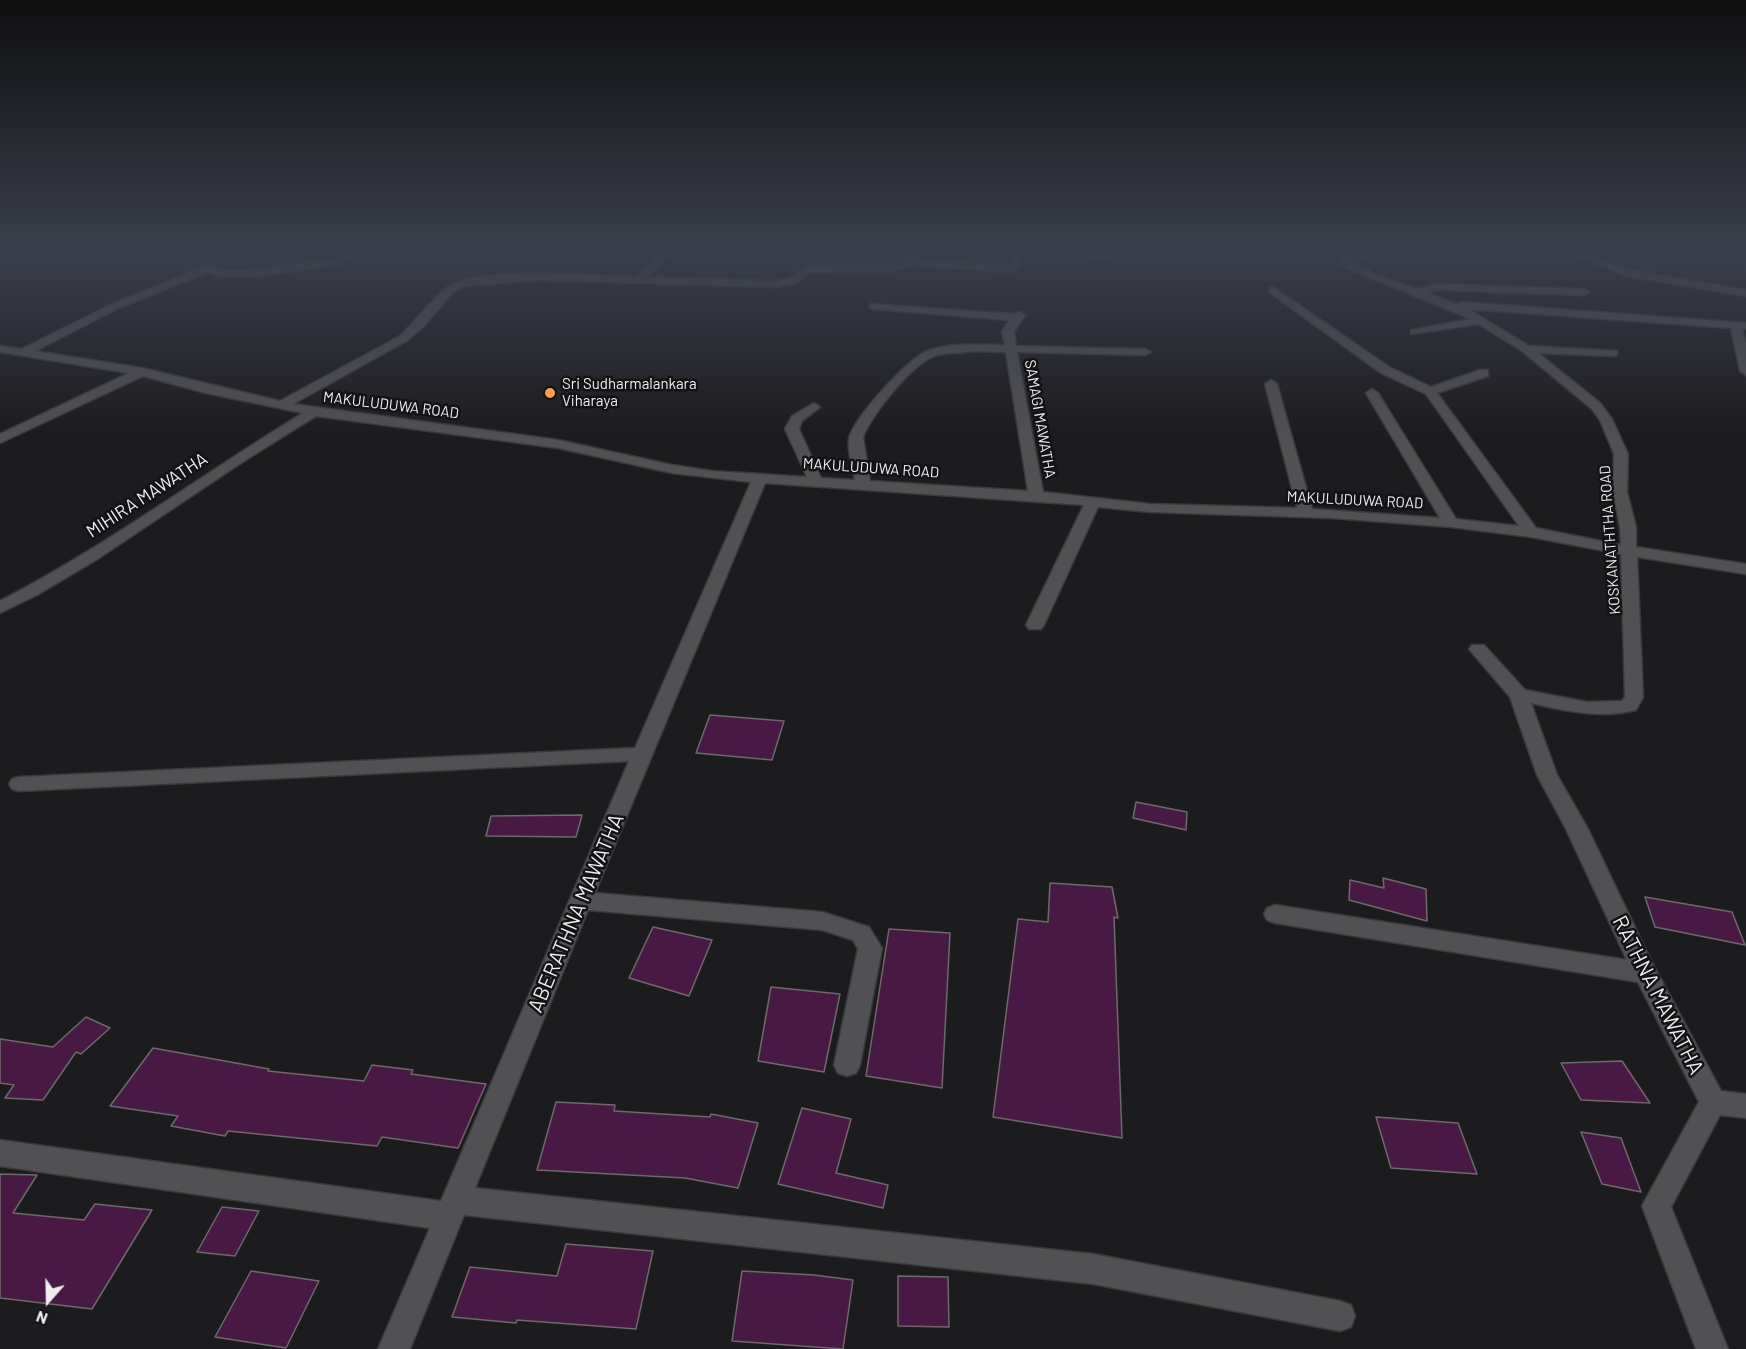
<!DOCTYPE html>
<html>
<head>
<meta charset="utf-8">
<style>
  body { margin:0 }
  #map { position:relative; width:1746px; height:1349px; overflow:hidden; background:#1c1b1e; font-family:Barlow,sans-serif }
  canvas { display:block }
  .north { position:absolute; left:18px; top:1271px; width:60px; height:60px; -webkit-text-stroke:4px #131215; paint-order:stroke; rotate:200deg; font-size:16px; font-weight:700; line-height:24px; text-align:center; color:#efeef0 }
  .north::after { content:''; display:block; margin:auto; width:21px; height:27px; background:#efeef0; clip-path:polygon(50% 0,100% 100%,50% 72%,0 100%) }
</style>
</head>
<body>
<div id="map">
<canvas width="1746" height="1349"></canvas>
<div class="north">N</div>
</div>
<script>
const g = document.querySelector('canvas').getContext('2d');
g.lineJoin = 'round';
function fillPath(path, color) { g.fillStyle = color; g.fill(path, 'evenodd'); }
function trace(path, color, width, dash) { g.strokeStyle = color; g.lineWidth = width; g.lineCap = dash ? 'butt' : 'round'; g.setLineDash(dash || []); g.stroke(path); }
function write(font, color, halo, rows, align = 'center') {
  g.font = font + ' Barlow,sans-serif'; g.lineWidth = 5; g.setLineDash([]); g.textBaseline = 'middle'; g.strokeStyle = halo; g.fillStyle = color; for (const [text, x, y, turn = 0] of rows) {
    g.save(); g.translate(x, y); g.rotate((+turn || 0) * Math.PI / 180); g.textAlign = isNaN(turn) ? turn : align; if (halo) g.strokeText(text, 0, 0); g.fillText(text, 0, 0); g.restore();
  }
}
const building = new Path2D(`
  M710 715 784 721 772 760 696 753Z
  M1136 802 1187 812 1186 830 1133 818Z
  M582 815 576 837 486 836 491 816Z
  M1383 878 1426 889 1427 921 1349 900 1350 880 1384 888Z
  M1050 883 1112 887 1118 918 1114 917 1122 1138 993 1117 1018 919 1048 922Z
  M1645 897 1732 912 1745 945 1655 927Z
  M653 927 712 940 689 996 629 978Z
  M889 929 950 933 942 1088 866 1076Z
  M771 987 840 994 824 1072 758 1061Z
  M86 1017 110 1028 81 1054 76 1052 43 1100 5 1098 14 1085 0 1083V1039L53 1047Z
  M153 1048 269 1069 268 1071 364 1081 372 1065 413 1070 411 1074 486 1084 458 1148 382 1137 377 1146 228 1131 225 1136 171 1126 178 1116 110 1106Z
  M1622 1061 1650 1103 1581 1100 1561 1063Z
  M556 1102 615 1105 614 1111 710 1117 711 1114 758 1123 738 1188 685 1178 537 1170Z
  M802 1108 851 1119 836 1173 888 1185 883 1208 778 1184Z
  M1376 1117 1458 1123 1477 1174 1391 1168Z
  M1581 1132 1621 1138 1641 1192 1602 1184Z
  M0 1174 37 1175 13 1213 84 1220 95 1204 152 1210 92 1309 0 1298Z
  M222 1207 259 1211 235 1256 197 1252Z
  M566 1244 653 1251 636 1329 517 1320 516 1323 452 1317 470 1267 557 1276Z
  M251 1271 319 1281 286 1348 215 1337Z
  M742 1271 814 1275 853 1280 843 1349 732 1341Z
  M898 1276 948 1277 949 1327 898 1326Z`);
fillPath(building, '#481945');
trace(building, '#6d696c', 1.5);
const minor = new Path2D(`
  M337 254H347V259L333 265C300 269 236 285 208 272L117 309 35 351 142 368 280 401 400 336C414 323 436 294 449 286 482 266 595 276 637 277L658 254H668L648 277 773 281 788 278 809 266 895 265 906 261 905 254H915L916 259 1009 266 1014 254H1024L1018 269 1010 272 913 265 895 271 811 272 795 283 773 287 536 280 465 286 453 292 424 326 408 340 293 404 558 440 672 465 712 471 807 477 785 429 792 416 814 403 820 407 802 421 799 429 821 478 855 480C853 467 847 452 849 439 852 420 908 358 927 351 950 342 980 345 1005 345L1002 332 1009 320 874 309 870 308V304L1014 314 1020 312 1025 315 1014 332 1016 346 1145 349 1151 352 1145 355 1017 352 1043 492 1150 504 1297 508 1265 384 1271 380 1277 384 1312 509 1440 518 1366 393 1372 389 1378 393 1456 519 1519 526 1426 394 1381 373 1269 292V288L1273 287 1389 367 1431 387 1480 370H1488V376L1437 393 1536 528 1621 545 1620 527 1613 492 1614 454 1600 420 1592 409 1522 351 1479 324 1411 334V330L1471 319 1344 267 1339 259 1355 254H1372L1370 256 1350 261 1378 275 1417 289 1438 284 1585 289 1590 292 1585 295 1438 290 1427 293 1456 304 1461 302 1746 323V329H1742L1746 345V375L1740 371 1731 328 1468 309 1529 346 1617 351V355L1613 356 1538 353 1600 403 1612 419 1628 454 1627 492 1636 527V547L1746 564V574L1637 557 1643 697 1636 710C1601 719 1566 711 1531 703L1557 775 1588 829 1649 957 1721 1091 1746 1094V1118L1720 1115 1671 1207 1728 1349H1696L1642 1206 1699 1102 1638 982 1275 923 1267 920 1264 914 1267 908 1275 905 1627 960 1566 829 1537 775 1510 697 1469 649 1472 645H1484L1525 690 1587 702 1622 701 1625 697 1621 554 1531 537 1451 527 1332 518 1150 512 1098 507 1044 625 1041 629H1029L1026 625 1084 505 765 483 595 893 822 912 869 927 882 948 860 1065 856 1073 847 1076 838 1073 834 1065 858 949 853 940 822 930 588 910 475 1188 1093 1254 1340 1301 1351 1305 1355 1316 1351 1327 1340 1331 1093 1284 464 1215 410 1349H378L430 1228 0 1166V1140L441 1201 629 761 19 791 12 789 9 784 12 779 19 777 635 748 751 482 672 473 558 448 316 416 241 463 96 560 37 595 0 613V601C105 547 201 475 303 413L206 393 143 376 0 443V434L129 373 0 352V346L22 349 110 305 205 266H211L223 271H242L332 259 337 257ZM974 351 1006 352 1028 491 870 481 863 437C873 413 909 368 932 357 945 351 961 354 974 351Z
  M1086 254H1118C1111 259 1093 259 1086 254Z
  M1574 254H1587L1629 270 1746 290V296L1627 276Z`);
trace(minor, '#3a393b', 3);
fillPath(minor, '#515053');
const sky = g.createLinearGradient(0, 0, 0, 442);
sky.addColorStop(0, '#0f0f10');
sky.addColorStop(0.57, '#3a3f4c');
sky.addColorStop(1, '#3a3f4c00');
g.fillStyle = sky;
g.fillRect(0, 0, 1746, 442);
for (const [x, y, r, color] of [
  [550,393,6,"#fa9f4f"]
]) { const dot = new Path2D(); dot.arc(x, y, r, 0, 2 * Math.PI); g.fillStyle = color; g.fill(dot); trace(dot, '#131215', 2); }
write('15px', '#efeef0', '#131215', [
  ["Sri Sudharmalankara",562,384],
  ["Viharaya",562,401]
], 'left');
write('15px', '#efeef0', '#131215', [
  ["MAKULUDUWA ROAD",391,405,7],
  ["SAMAGI MAWATHA",1040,419,80],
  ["MAKULUDUWA ROAD",871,468,4],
  ["MAKULUDUWA ROAD",1355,500,3],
  ["KOSKANATHTHA ROAD",1610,540,-94]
]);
write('18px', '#efeef0', '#131215', [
  ["MIHIRA MAWATHA",147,495,-33]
]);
write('21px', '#efeef0', '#131215', [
  ["ABERATHNA MAWATHA",576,913,-67],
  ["RATHNA MAWATHA",1658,995,63]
]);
</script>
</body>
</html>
